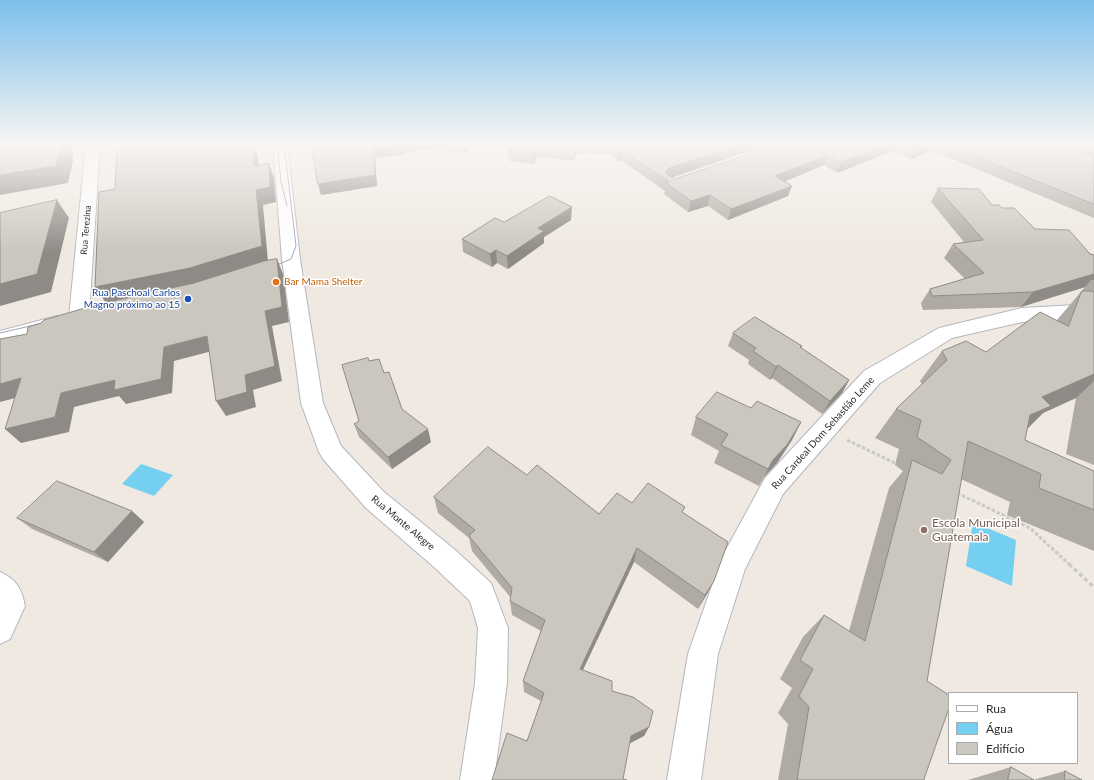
<!DOCTYPE html>
<html>
<head>
<meta charset="utf-8">
<style>
  body { margin:0 }
  #map { position:relative; width:1094px; height:780px; overflow:hidden; background:#efe9e1; font-family:Lato,sans-serif }
  canvas { display:block }
  .legend { position:absolute; left:948px; top:692px; width:130px; height:72px; box-sizing:border-box; background:#fff; border:1px solid #ababab; margin:0; padding:5px 7px; list-style:none; font-size:12px; color:#2e2e2e }
  .legend li { display:flex; align-items:center; gap:8px; height:20px }
  .legend b { width:20px; border:1px solid #ababab }
</style>
</head>
<body>
<div id="map">
<canvas width="1094" height="780"></canvas>
<ul class="legend">
<li><b style="height:5px;background:#fff"></b>Rua</li>
<li><b style="height:11px;background:#75cff0"></b>Água</li>
<li><b style="height:11px;background:#cbc7bf"></b>Edifício</li>
</ul>
</div>
<script>
const g = document.querySelector('canvas').getContext('2d');
g.lineJoin = 'round';
function fillPath(path, color) { g.fillStyle = color; g.fill(path, 'evenodd'); }
function trace(path, color, width, dash) { g.strokeStyle = color; g.lineWidth = width; g.lineCap = dash ? 'butt' : 'round'; g.setLineDash(dash || []); g.stroke(path); }
function write(font, color, halo, rows, align = 'center') {
  g.font = font + ' Lato,sans-serif'; g.lineWidth = 3; g.setLineDash([]); g.textBaseline = 'middle'; g.strokeStyle = halo; g.fillStyle = color; for (const [text, x, y, turn = 0] of rows) {
    g.save(); g.translate(x, y); g.rotate((+turn || 0) * Math.PI / 180); g.textAlign = isNaN(turn) ? turn : align; if (halo) g.strokeText(text, 0, 0); g.fillText(text, 0, 0); g.restore();
  }
}
fillPath(new Path2D(`
  M141 464 173 475 154 496 122 484Z
  M973 522 1016 540 1012 586 966 566Z`), '#75cff0');
const minor = new Path2D(`
  M86 144H100L89 317 86 322 79 324 72 322 69 317Z
  M273 144H287L300 259 323 403 341 446 384 492 454 549 491 583 508 628 507 683 494 780H460L475 683 478 628 470 601 434 567 366 508 323 459 319 452 301 403 282 259Z
  M1076 305 1094 307V321L1076 319 1022 322 952 338 880 383 783 494 745 569 718 654 701 780H667L688 654 722 557 765 478 864 371 939 328 1022 308Z
  M57 316 64 318 67 323 64 328 0 345V331Z
  M0 572C16 579 22 589 25 606L10 639 0 644Z`);
trace(minor, '#b4b7c1', 2);
trace(new Path2D(`
  M847 440 897 464
  M957 493 1030 528 1070 565`), '#c9c9c9', 3, [3.5, 2]);
trace(new Path2D(`
  M1069 564 1094 587`), '#c9c9c9', 3.5, [4, 3]);
fillPath(minor, '#fff');
trace(new Path2D(`
  M277 144 281 182 287 206
  M270 268 291 259 296 246 284 144
  M0 333 52 321`), '#a3a6b8', 1);
fillPath(new Path2D(`
  M311 144H475L465 154 433 148 405 152V154L375 158 377 186 321 195Z
  M484 144H770L671 177 675 179 778 144H1094V218L931 150V151L911 159 893 151 837 173 824 165 785 181 792 186 788 196 728 220 708 206 688 212 664 194 665 191 621 160 619 161 608 154 577 153 573 161 537 156 534 164 509 161 508 151 510 148Z
  M938 188 1002 208 1035 229 1090 254 1094 255V465L1066 454 1076 398 1043 413 1027 429 1025 440 1094 471V551L1007 515 1010 502 961 479 927 681 924 780H778L788 724 778 713 792 688 780 679 803 637 824 615 849 631 889 488 903 471 895 465 899 449 875 438 896 409 922 384 920 381 942 351 986 352 1057 320 1085 287 1021 307 923 310 921 303 930 289 965 279 944 258 953 244 964 242 931 202Z
  M571 220 544 237V243L508 269 497 263 492 267 463 252 462 239 504 222Z
  M733 333 802 346 801 348 849 380 842 393 822 414 772 378 770 380 748 364 749 360 728 346Z
  M369 361 384 373 402 409 431 442 392 469 359 437 354 424 359 421Z
  M751 408 801 422 792 440 777 463 764 477 759 486 714 463 719 451 691 435 696 417Z
  M527 475 599 514 632 503 683 513 714 581 707 594 698 609 634 562 583 670 612 691 649 727 644 736 527 741 541 701 524 692 523 681 541 631 512 615 510 601 511 598 472 551 469 538 438 513 434 497Z
  M132 511 144 522 108 562 32 529 17 518Z
  M1011 767 1033 780 1065 771 1082 780H968Z`), '#afaba4');
fillPath(new Path2D(`
  M62 144H73V161L68 183 0 195V175Z
  M248 144H253L258 155 260 181 254 166Z
  M403 144H432L433 148 405 152V154L375 158 377 186 321 195 318 184 373 148Z
  M464 144H475L465 154Z
  M577 144V153L573 161 574 151Z
  M742 144H770L668 179 665 172 669 168Z
  M890 144H896L893 151 837 173 841 162Z
  M930 144H934L931 151 911 159 916 149Z
  M537 145V156L534 164 533 153Z
  M622 150 621 160 619 161 620 151Z
  M828 155 824 165 772 187 775 176Z
  M269 163 274 178 276 202 263 205 268 262 199 284 106 303 95 287 256 190Z
  M792 186 788 196 728 220 731 209Z
  M710 195 708 206 688 212 691 201Z
  M57 200 69 218 51 292 0 306V284Z
  M572 207 571 220 544 237V243L508 269 507 256 538 228Z
  M496 250 497 263 492 267 490 254Z
  M277 259 283 274 289 322 272 326 282 381 253 390 256 407 226 416 216 401 245 375 265 311Z
  M1094 274V280H1091L1085 287 1021 307 1033 292Z
  M207 336 216 350 174 361 172 393 126 404 119 396 74 407 69 432 21 443 5 429 61 393 115 380 164 347Z
  M778 365 772 378 770 380 776 367Z
  M1094 374V381L1076 398 1043 413 1021 435 1002 444 1042 397Z
  M21 378 35 393 0 402V384Z
  M849 380 842 393 822 414 830 401Z
  M801 422 792 440 777 463 764 477 759 486 773 460Z
  M428 429 431 442 392 469 388 457Z
  M132 511 144 522 108 562 94 552Z
  M637 548 634 562 578 680 580 669Z
  M714 581 707 594 698 609 705 595Z
  M649 727 644 736 627 745 631 736Z`), '#8e8b86');
const building = new Path2D(`
  M0 144H62L56 166 0 175Z
  M139 144H252L254 166 269 163 270 187 256 190 262 246 190 268 95 287 99 192 115 189 117 150 139 146Z
  M311 144H403L373 148 375 175 318 184Z
  M512 144H577L574 151 537 145 533 153 508 151Z
  M609 144H742L669 168 665 172 669 176 675 179 778 144H890L841 162 828 155 775 176 792 186 731 209 710 195 691 201 666 183 669 182 622 150 620 151Z
  M904 144H930L916 149Z
  M946 144H1058L1094 156V204Z
  M938 188 979 189 992 205H999L1002 208H1014L1035 229 1069 230 1090 254 1094 255V274L1033 292 932 296 930 289 984 273 953 244 983 240Z
  M550 196 572 207 538 228 544 231 507 256 496 250 490 254 462 239 495 218 504 222Z
  M57 200 37 274 0 284V213Z
  M277 259 282 307 265 311 275 366 245 375 247 392 216 401 207 336 164 347 161 379 114 390 115 380 61 393 55 417 5 429 21 378 0 384V339L27 334 28 327 41 323 44 320 95 305 194 283 264 261Z
  M1082 291H1090L1094 292V374L1042 397 1051 406 1030 415 1025 440 1094 471V510L1039 488 1041 474 968 441 927 681 949 695V708L925 776 924 780H797L809 707 799 696 813 669 800 660 824 615 865 641 912 460 942 474 951 460 917 437 921 420 896 409 947 360 942 351 966 341 986 352 1040 312 1068 326Z
  M755 317 802 346 800 347 849 380 830 401 778 365 776 367 753 351 756 348 733 333Z
  M368 358 369 361 379 359 384 373 389 372 402 409 428 429 388 457 354 424 359 421 342 365Z
  M717 392 751 408 757 401 801 422 787 445 773 460 768 469 721 445 728 434 696 417Z
  M488 447 527 475 537 465 599 514 617 493 632 503 648 483 685 507 682 512 728 542 714 581 705 595 637 548 580 669 612 681V691L633 697 653 711 649 727 631 736 623 779 627 780H492L507 733 527 741 544 693 523 681 545 620 510 601 512 588 469 536 475 530 434 497Z
  M57 481 132 511 94 552 17 518Z
  M1011 767 1034 780H1008Z
  M1065 771 1082 780H1065Z`);
fillPath(building, '#cbc7bf');
trace(building, '#8e8b86', 1);
const sky = g.createLinearGradient(0, 0, 0, 253);
sky.addColorStop(0, '#7abfeb');
sky.addColorStop(0.57, '#f8f5f2');
sky.addColorStop(1, '#f8f5f200');
g.fillStyle = sky;
g.fillRect(0, 0, 1094, 253);
for (const [x, y, r, color] of [
  [276,282,4,"#e8710a"],
  [188,299,4,"#1a4fb4"],
  [924,530,4,"#8d6e63"]
]) { const dot = new Path2D(); dot.arc(x, y, r, 0, 2 * Math.PI); g.fillStyle = color; g.fill(dot); trace(dot, '#fff', 1.5); }
write('9px', '#2e2e2e', '#fff', [
  ["Rua Terezina",86,230,-85]
]);
write('10px', '#c56008', '#fff', [
  ["Bar Mama Shelter",284,282]
], 'left');
write('10px', '#164399', '#fff', [
  ["Rua Paschoal Carlos",180,293],
  ["Magno próximo ao 15",180,305]
], 'right');
write('10px', '#2e2e2e', '#fff', [
  ["Rua Cardeal Dom Sebastião Leme",823,433,-48],
  ["Rua Monte Alegre",403,523,40]
]);
write('12px', '#785e54', '#fff', [
  ["Escola Municipal",932,523],
  ["Guatemala",932,537]
], 'left');
</script>
</body>
</html>
